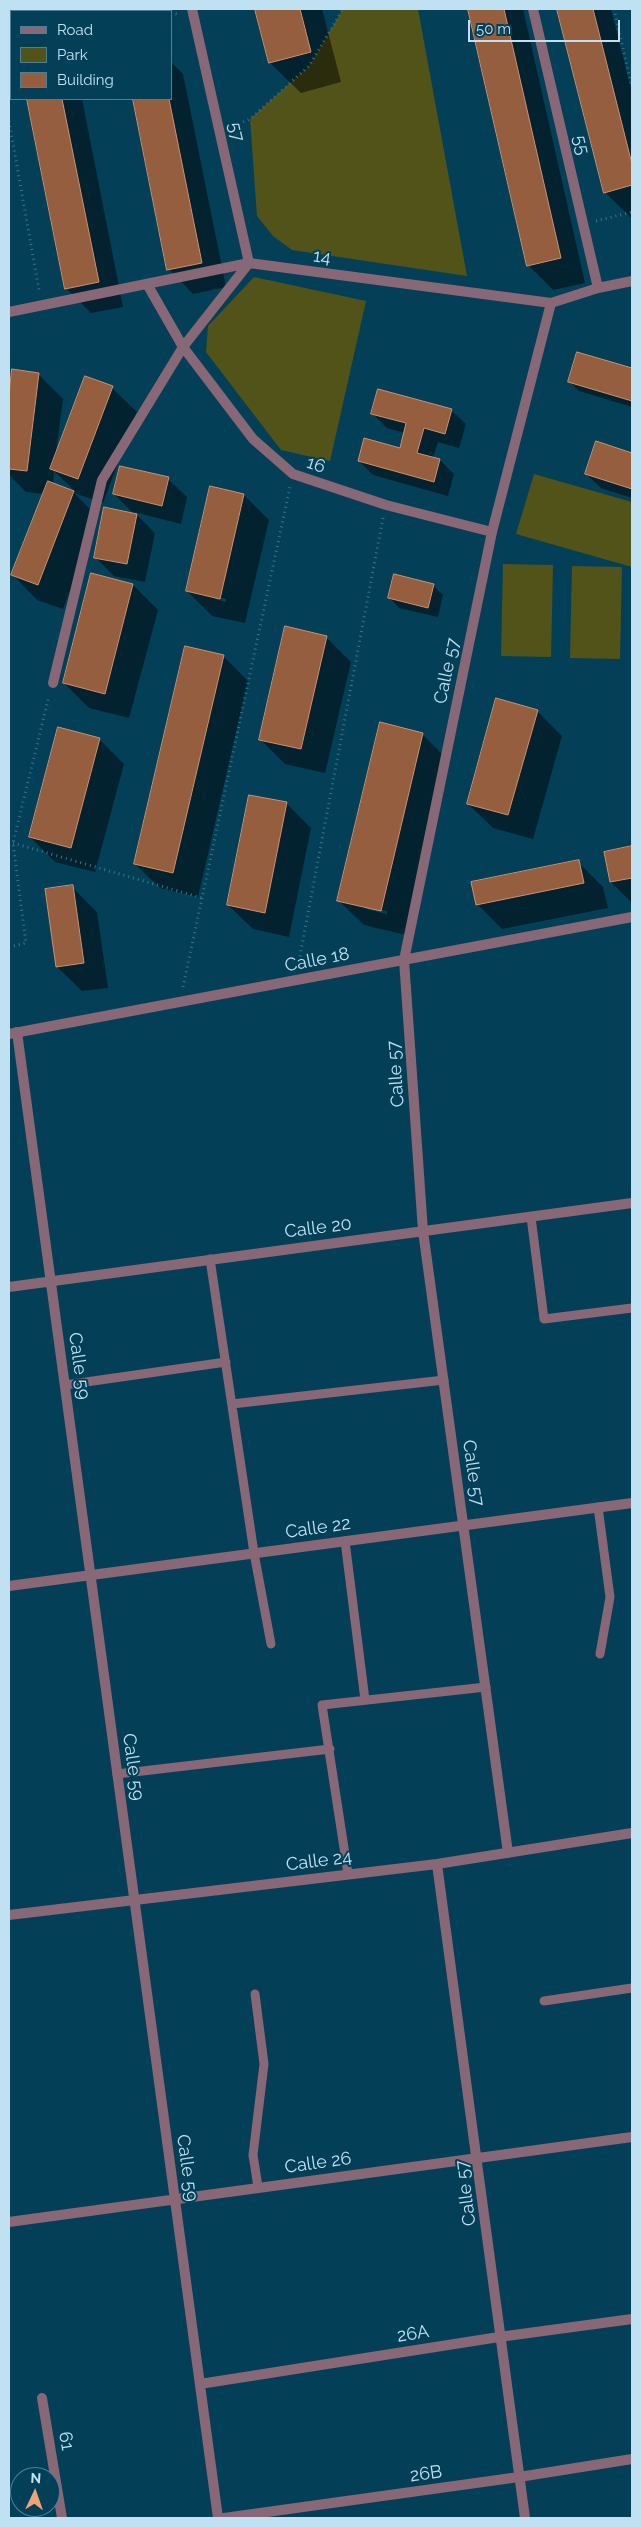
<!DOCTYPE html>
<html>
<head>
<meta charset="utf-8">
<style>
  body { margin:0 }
  #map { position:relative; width:641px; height:2527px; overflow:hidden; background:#034057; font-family:Raleway,sans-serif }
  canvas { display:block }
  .frame { position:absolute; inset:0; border:10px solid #bfe1f2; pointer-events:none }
  .legend { position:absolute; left:10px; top:10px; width:162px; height:90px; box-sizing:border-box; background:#034057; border:1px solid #4e8095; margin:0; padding:6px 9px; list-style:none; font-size:15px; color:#bfe1f2 }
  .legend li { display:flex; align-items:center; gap:10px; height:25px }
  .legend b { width:25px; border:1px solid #4e8095 }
  .north { position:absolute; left:10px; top:2467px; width:50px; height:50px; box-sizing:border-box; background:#034057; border:1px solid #4e8095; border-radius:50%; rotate:3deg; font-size:14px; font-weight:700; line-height:20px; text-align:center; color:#bfe1f2 }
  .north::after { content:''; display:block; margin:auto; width:18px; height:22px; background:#efa377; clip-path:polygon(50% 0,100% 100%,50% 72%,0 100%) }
  .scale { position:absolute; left:468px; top:20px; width:152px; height:22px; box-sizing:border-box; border:2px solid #bfe1f2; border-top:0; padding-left:6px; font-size:15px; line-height:18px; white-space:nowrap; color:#bfe1f2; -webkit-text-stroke:4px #034057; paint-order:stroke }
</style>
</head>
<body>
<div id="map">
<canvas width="641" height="2527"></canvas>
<div class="frame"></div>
<ul class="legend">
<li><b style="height:6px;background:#886776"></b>Road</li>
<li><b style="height:14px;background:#525318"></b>Park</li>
<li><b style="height:14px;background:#955e3e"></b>Building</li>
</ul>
<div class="north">N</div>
<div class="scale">50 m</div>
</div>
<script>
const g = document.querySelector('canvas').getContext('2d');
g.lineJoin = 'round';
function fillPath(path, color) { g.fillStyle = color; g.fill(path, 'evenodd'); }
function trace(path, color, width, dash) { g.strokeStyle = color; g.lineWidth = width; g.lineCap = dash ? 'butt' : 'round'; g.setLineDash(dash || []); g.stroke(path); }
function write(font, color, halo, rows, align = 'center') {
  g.font = font + ' Raleway,sans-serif'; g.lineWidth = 4; g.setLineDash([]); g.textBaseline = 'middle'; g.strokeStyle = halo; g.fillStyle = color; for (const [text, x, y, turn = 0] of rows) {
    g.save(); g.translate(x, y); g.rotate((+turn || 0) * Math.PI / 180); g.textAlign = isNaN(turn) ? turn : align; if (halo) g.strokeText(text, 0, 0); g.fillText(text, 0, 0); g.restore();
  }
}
fillPath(new Path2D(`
  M343 9H418L467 276 292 250 273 236 257 216 250 119 309 66Z
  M254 277 366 301 330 461 281 450 206 352 208 326Z
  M534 474 632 502V567L516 534Z
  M503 564 553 565 551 657 501 656Z
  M572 566 622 567 620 659 570 658Z`), '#525318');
fillPath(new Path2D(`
  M9 9H39L38 11H11V62L9 67Z
  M256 9H322L341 82 301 93 270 63Z
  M470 9H523L585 283 553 290 528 265Z
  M558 9H611L632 93V216L630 217 605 192Z
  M171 62 183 74 226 287 193 294 169 269 135 99H171Z
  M28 99H82L123 307 91 313 66 288Z
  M577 353 632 369V407L579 391 569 381Z
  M13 371 38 374 63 399 56 452 112 388 137 412 103 503 74 493 98 517 63 609 37 600 13 575 44 494 26 492 9 475V405ZM54 471 76 492 53 484Z
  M451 410 466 424 459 448 438 442 433 458 440 460 454 474 448 496 373 475 359 461 400 450 405 433 387 428 373 414Z
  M596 443 632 454V498L601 488 586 474Z
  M168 479 187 497 181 524 134 512 155 533 145 582 114 576 95 557 135 515 114 494Z
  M244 495 269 520 245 623 212 616 187 591ZM215 596 226 599V602L215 599Z
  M133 585 158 610 129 718 89 708 64 683Z
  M433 585 443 595 438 617 399 608 390 598Z
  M326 637 351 662 325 773 285 764 260 739Z
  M224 657 248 681 198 897 160 888 135 864Z
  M537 711 562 736 533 839 493 828 468 804Z
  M422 734 447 759 406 935 364 925 339 901ZM366 906 387 911V914L366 909Z
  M99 739 124 764 95 872 55 862 30 837Z
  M286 803 311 828 289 937 253 929 228 905Z
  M632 848V903L611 882 606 853Z
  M578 862 603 887 608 908 502 929 477 904Z
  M72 887 97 912 108 988 82 991 57 967Z`), '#0007');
const building = new Path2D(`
  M255 9H300L311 52 269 63Z
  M468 9H504L561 258 527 266Z
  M557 9H593L632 164V185L604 193Z
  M27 99H62L99 282 65 289Z
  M133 99H169L202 263 167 270Z
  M577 352 632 368V401L568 382Z
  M12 369 39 373 27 471 9 469V395Z
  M85 376 113 386 78 479 50 469Z
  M378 389 452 409 445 434 424 428 417 453 440 459 434 482 358 461 364 438 400 448 406 423 371 414Z
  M596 441 632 453V489L585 474Z
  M120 466 169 477 162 506 113 494Z
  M48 481 74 491 38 585 11 575Z
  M210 486 244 494 220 599 186 591Z
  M104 507 137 514 127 564 94 558Z
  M91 573 133 584 105 694 63 683Z
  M394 574 434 584 428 608 388 598Z
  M285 626 327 636 301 749 259 740Z
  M185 646 224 655 173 873 134 864Z
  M496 698 538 710 508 815 467 804Z
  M380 722 423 733 381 911 337 901Z
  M58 727 100 738 71 848 29 837Z
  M249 795 287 802 265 913 227 905Z
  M632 846V878L610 882 604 852Z
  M579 860 584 883 476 905 471 882Z
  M73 885 84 963 56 967 45 889Z`);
fillPath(building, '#955e3e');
trace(building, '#cc9170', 1);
trace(new Path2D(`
  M160 9 168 11
  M614 9 632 87
  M171 12 179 15
  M9 80 11 76
  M9 121 39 290
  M234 126 250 119 309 66 343 9
  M596 221 632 212
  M13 843 202 898
  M9 947 26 943 13 843 49 696
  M298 966 383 518
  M183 987 290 487`), '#3c7186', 3, [1, 4]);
trace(new Path2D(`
  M531 1217 544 1319 632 1308
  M210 1259 254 1553 271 1644
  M65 1385 226 1362
  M232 1404 444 1380
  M598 1507 610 1597 600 1654
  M345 1541 365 1700
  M117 1774 330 1749
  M348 1874 322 1705 486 1687
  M255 1994 264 2064 253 2155 258 2187
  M544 2001 632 1988`), '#886776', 9);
trace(new Path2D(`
  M192 9 249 263
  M533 9 598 288
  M57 11 58 9
  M147 284 183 347 253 439 293 474 386 505 492 532
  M9 312 249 263 551 303 598 288 632 281
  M53 683 102 480 183 347 249 263
  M17 1032 218 2518
  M9 1287 632 1203
  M9 1586 632 1503
  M508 1853 423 1231 404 960 492 532 551 303
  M437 1864C467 2082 494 2300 525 2518
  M9 1915 437 1864 632 1833
  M9 2222 632 2137
  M200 2384 499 2337 632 2319
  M42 2398 62 2518
  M224 2518 519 2477 632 2459`), '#886776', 10);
trace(new Path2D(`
  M9 1034 632 917`), '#886776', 10);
write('18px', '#bfe1f2', '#034057', [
  ["57",236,132,77],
  ["55",581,145,77],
  ["14",322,257,8],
  ["16",316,465,18],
  ["Calle 57",447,671,-78],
  ["Calle 18",317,960,-11],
  ["Calle 57",396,1074,-94],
  ["Calle 20",318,1228,-7],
  ["Calle 59",79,1366,82],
  ["Calle 57",473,1473,82],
  ["Calle 22",318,1528,-8],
  ["Calle 59",133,1767,82],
  ["Calle 24",319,1861,-7],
  ["Calle 26",318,2163,-8],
  ["Calle 59",187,2168,82],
  ["Calle 57",466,2193,-97],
  ["26A",413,2334,-9],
  ["61",66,2441,80],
  ["26B",426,2474,-8]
]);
</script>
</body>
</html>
